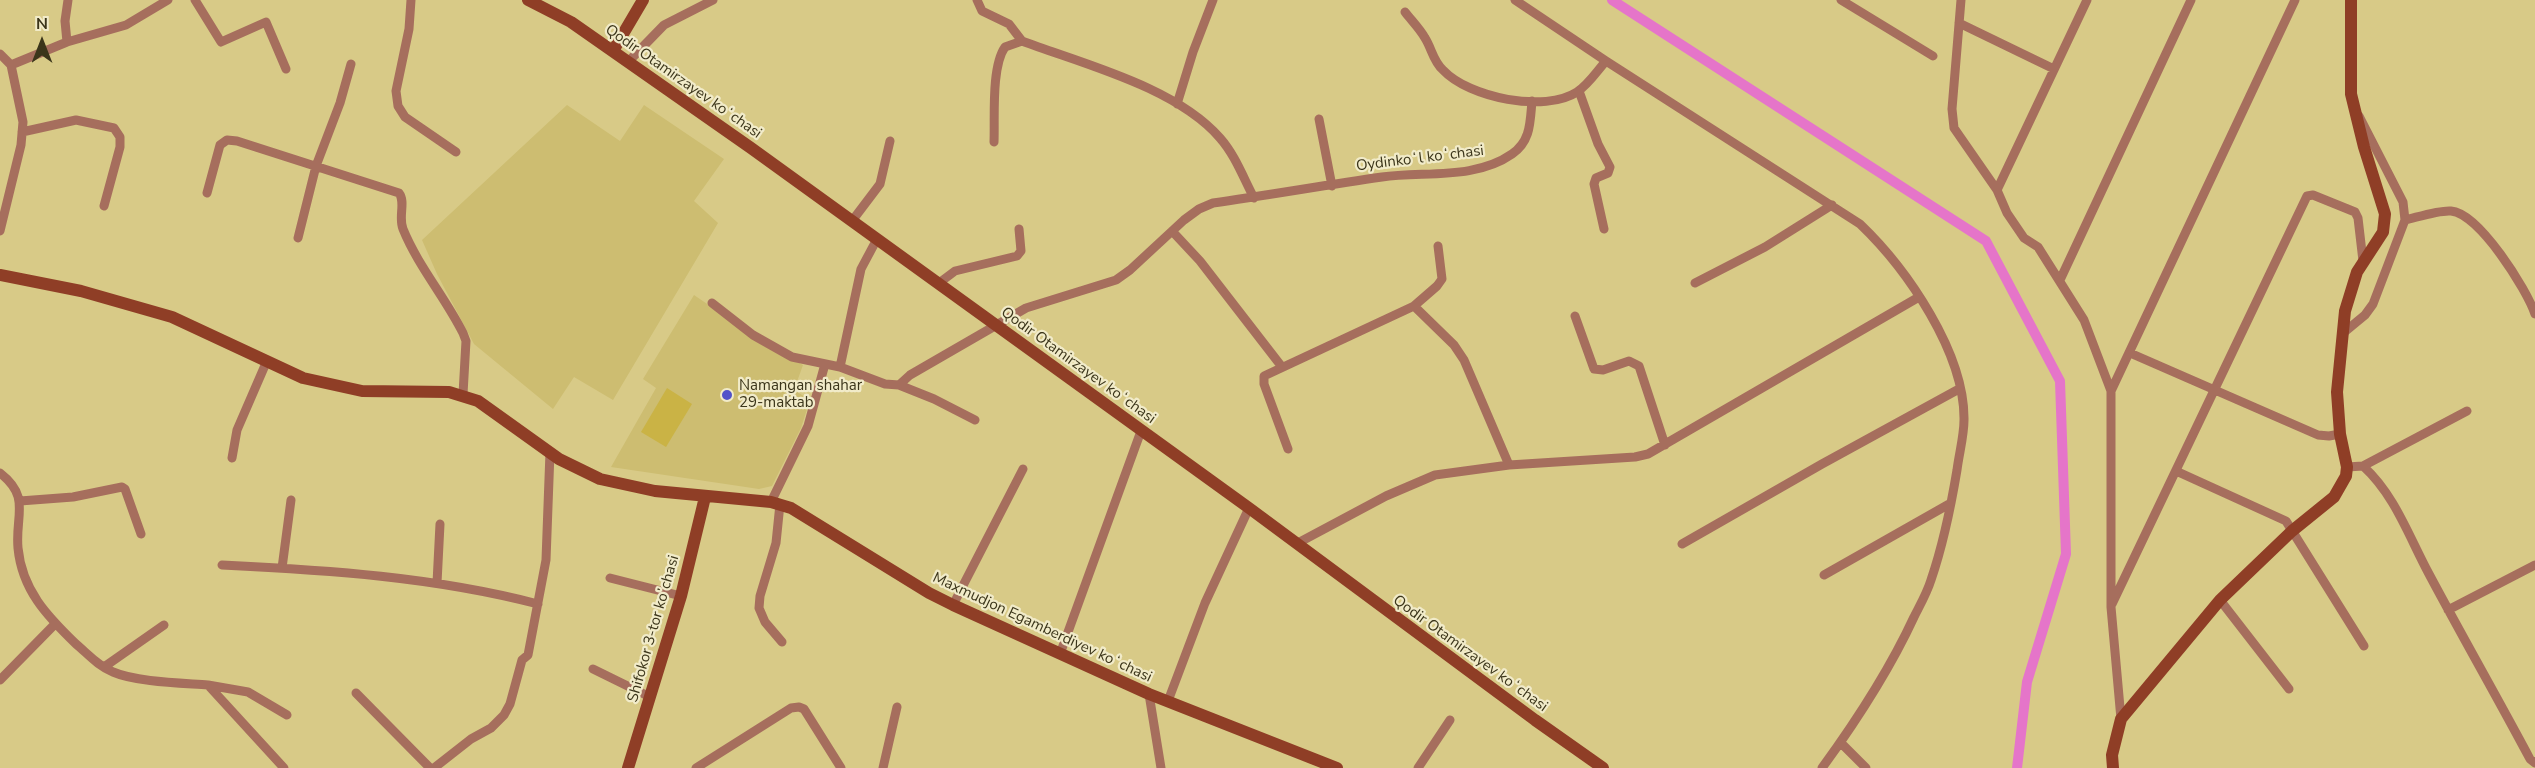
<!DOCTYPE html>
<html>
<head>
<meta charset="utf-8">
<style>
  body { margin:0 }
  #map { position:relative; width:2535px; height:768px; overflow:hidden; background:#d8ca87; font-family:"Nunito Sans",sans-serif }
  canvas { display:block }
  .north { position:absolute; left:12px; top:12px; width:60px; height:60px; -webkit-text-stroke:4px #f1ebc9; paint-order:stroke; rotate:0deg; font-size:16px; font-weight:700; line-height:24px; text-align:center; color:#3b351a }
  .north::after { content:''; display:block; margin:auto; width:21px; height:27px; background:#3b351a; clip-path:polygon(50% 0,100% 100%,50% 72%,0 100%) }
</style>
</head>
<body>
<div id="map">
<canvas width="2535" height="768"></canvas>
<div class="north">N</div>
</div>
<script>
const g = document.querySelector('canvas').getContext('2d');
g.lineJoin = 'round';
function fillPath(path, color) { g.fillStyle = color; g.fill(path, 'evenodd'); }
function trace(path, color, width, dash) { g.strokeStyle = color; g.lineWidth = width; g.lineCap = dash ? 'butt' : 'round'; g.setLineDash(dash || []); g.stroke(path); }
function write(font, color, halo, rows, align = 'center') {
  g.font = font + ' "Nunito Sans",sans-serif'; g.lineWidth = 4.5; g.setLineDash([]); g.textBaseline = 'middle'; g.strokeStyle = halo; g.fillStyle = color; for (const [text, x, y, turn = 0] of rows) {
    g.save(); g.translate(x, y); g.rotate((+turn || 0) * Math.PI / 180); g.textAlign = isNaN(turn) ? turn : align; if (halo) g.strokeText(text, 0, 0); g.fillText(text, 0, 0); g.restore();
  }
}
fillPath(new Path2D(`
  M567 105 620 141 644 105 724 159 694 201 718 223 613 400 574 377 553 409 474 344 437 274 422 240Z
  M694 295 769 346 803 365 794 390 810 400 801 428 772 486 759 489 611 467 656 388 643 379Z`), '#cdbd71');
fillPath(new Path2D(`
  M667 388 692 404 666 447 641 432Z`), '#cab345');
trace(new Path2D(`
  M1612 0 1986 241 2060 381 2066 554 2027 682 2017 768`), '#e575c9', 10);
trace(new Path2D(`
  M195 0 221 42 266 22 286 69
  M411 0 409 29 396 91 398 106 405 117 456 152
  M977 0 982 11 1009 24 1022 41C1083 64 1176 87 1220 138 1235 155 1243 177 1254 198
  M1515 0 1606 61 1860 224C1907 269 1965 353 1964 420 1964 436 1959 454 1957 470 1951 506 1943 545 1931 580 1927 593 1920 605 1914 617 1889 671 1857 720 1822 768
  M1841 0 1933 56
  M1961 0 1952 109 1954 128 1997 190 2007 213 2024 238 2038 247 2084 320 2111 391V607L2121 719
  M1405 12C1412 21 1420 29 1425 38 1432 49 1433 61 1443 70 1469 98 1545 113 1577 92 1589 84 1597 71 1606 61
  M1959 23 2054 69
  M67 42 65 21 68 0
  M0 54 11 65
  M628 62 664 25 713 0
  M11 65 67 42 126 25 168 0
  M1579 91 1598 144 1610 167 1608 173 1596 178 1594 184 1604 229
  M1177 104 1193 52 1213 0
  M2359 116 2403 202 2405 220
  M1319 119 1332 186
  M22 132 76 120 114 128 120 137V147L104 206
  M994 142C995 118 991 67 1005 47L1022 41
  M1997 190 2087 0
  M207 193 220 145 227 140 237 141 399 193C406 202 398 217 403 229 418 266 445 297 463 333L466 341 463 394
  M852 221 880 184 890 141
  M0 231 21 145 23 122 11 65
  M1172 231 1200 261 1282 367
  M298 238 316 166 340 103 351 64
  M2060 280 2191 0
  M939 283 955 271 1017 256 1021 251 1019 229
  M1695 283 1765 247 1832 205
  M712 303 753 335 792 357 840 367 885 384 899 385 934 399 975 420
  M1414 306 1454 345 1464 360 1509 465
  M1575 316 1594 369 1603 370 1629 361 1639 366 1665 445
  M2342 334 2365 315 2373 304 2405 220C2418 217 2439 210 2451 211 2479 213 2527 290 2535 314
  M2130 353 2318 435 2329 436 2340 434
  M840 367 861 269 877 239
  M899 385 910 375 1026 308 1116 280 1130 270 1184 220 1199 209 1213 203C1269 195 1326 185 1382 177 1424 171 1475 180 1512 154 1531 141 1530 122 1532 101
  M2111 391 2295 0
  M1288 449 1264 384V376L1414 306 1437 286 1442 279 1438 246
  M232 458 237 430 266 363
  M2363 466 2467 411
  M2347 467 2363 466C2395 495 2409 537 2429 574 2462 636 2497 697 2530 759L2535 763
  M2176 471 2286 521 2364 646
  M0 473C31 497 15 515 18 548 22 590 47 616 76 644 88 654 98 666 113 672 136 682 182 683 208 685L284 768
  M20 501 73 497 122 487 125 489 141 534
  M771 502 808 426 825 364
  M780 504 776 543 760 596 759 608 765 622 782 642
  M1296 544 1386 496 1435 475 1509 465 1635 457 1648 454 1919 297
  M1682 544 1822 464 1959 389
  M222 565C327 570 435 577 538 604
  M282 568 291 500
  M1824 575 1951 503
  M610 578 681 596
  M437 583 440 524
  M2220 600 2289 689
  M2112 604 2307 196 2313 195 2355 212 2358 218 2363 261
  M953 605 1023 469
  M2448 610 2535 565
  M1060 654 1141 431
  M104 667 164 625
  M593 669 650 697
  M0 680 55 624
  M208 685 248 692 287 715
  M356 693 430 768
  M1149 694 1161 768
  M1168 701 1205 603 1249 508
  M1841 743 1866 768
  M434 768 471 739 491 728 504 715 510 704 522 660 528 655 546 560 550 452
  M696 768 791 708 799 707 804 709 841 768
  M883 768 897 707
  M1418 768 1450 720`), '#a66e5d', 9);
trace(new Path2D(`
  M528 0 571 22 751 148 1249 508 1535 720 1603 768
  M613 51 643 0
  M0 275 81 291 172 317 303 378 362 391 449 392 478 401 559 459 600 479 655 491 771 502 791 508 929 593 953 605 1149 694 1337 768
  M628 768 681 596 705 497
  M2113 768 2112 755 2121 719 2220 600 2292 531 2334 497 2346 476 2347 467 2340 434 2337 392 2345 311 2357 272 2383 232 2385 214 2364 147 2351 94V0`), '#8f3e26', 12);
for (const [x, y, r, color] of [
  [727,395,6,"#5252c9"]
]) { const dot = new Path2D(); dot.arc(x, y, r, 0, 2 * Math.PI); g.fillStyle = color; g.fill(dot); trace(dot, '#f1ebc9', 2); }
write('15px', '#3b351a', '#f1ebc9', [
  ["Qodir Otamirzayev koʻchasi",683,82,35],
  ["Oydinkoʻl koʻchasi",1420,159,-7],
  ["Qodir Otamirzayev koʻchasi",1078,366,36],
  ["Maxmudjon Egamberdiyev koʻchasi",1042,628,25],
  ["Shifokor 3-tor koʼchasi",654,629,-74],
  ["Qodir Otamirzayev koʻchasi",1470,654,36]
]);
write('15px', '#3b351a', '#f1ebc9', [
  ["Namangan shahar",739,386],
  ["29-maktab",739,403]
], 'left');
</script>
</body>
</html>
